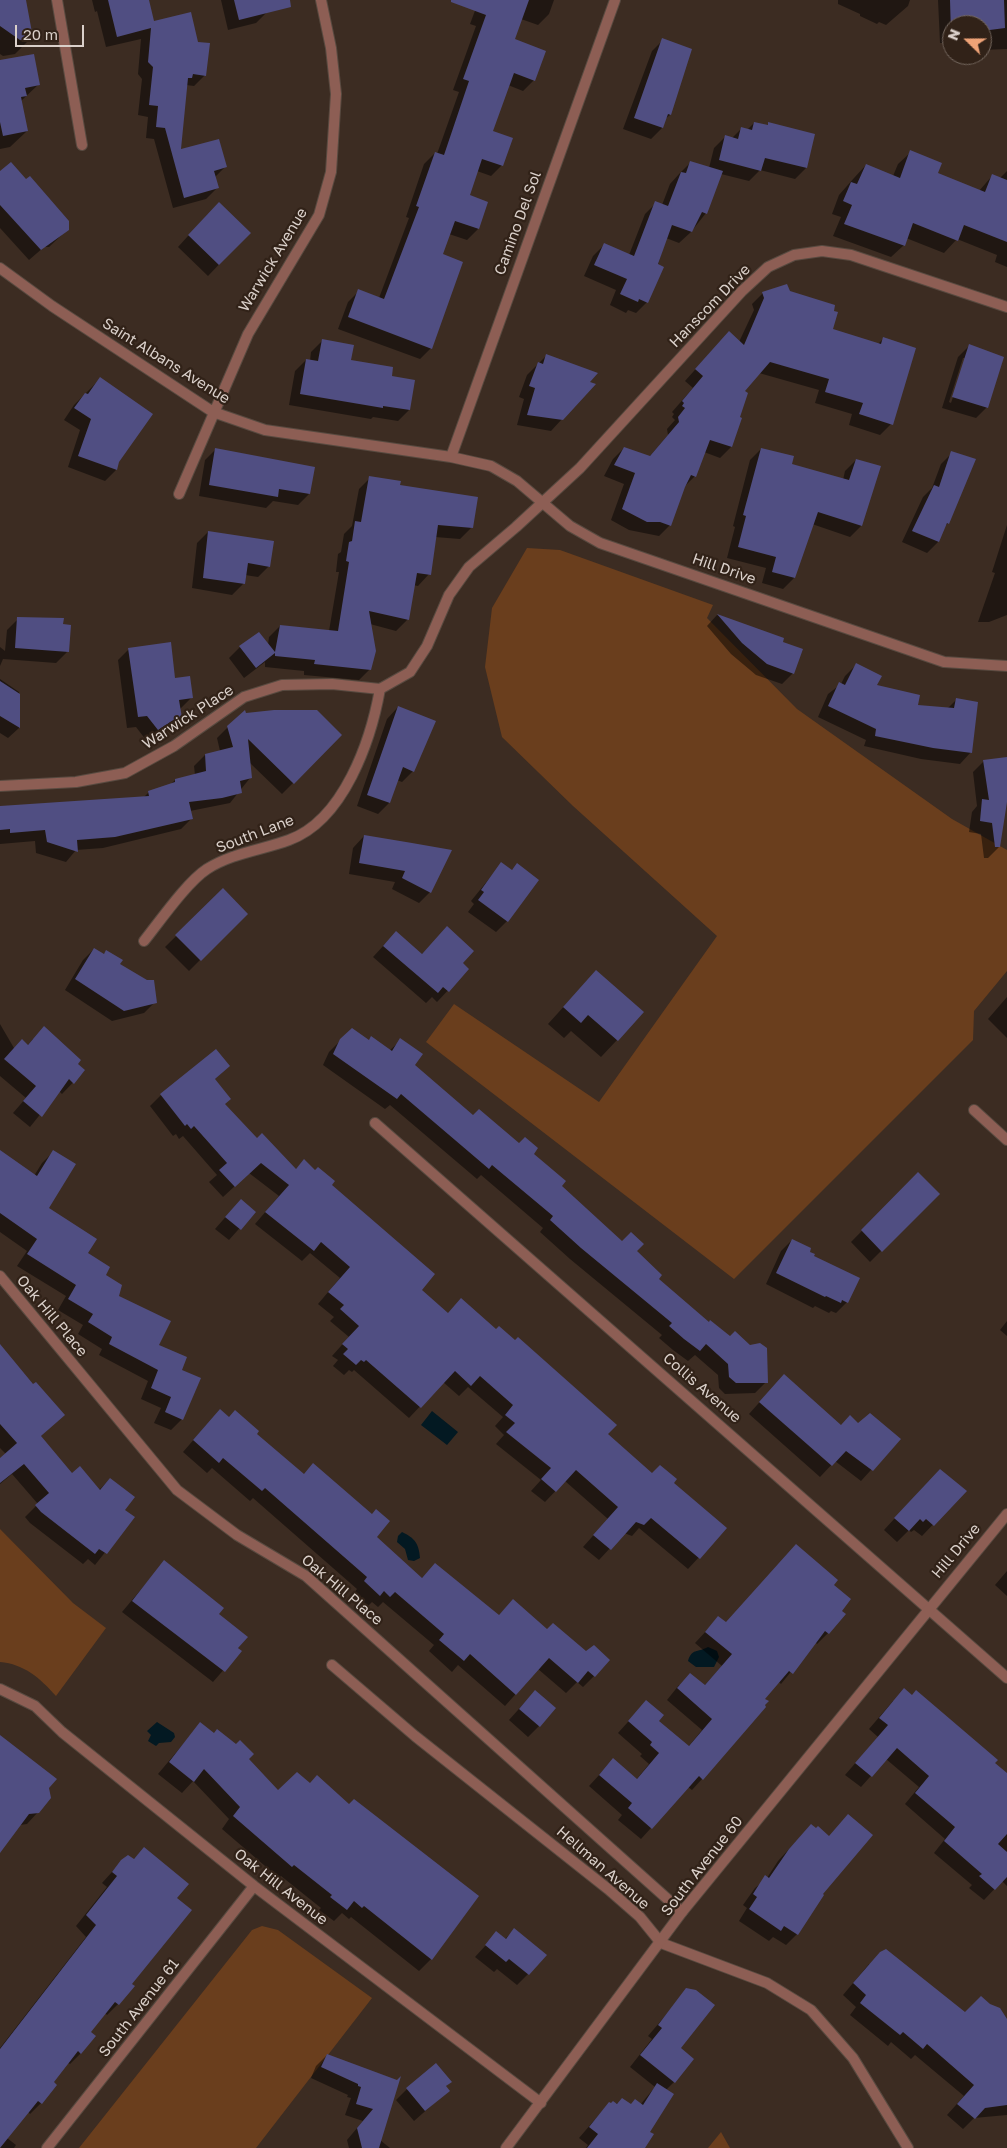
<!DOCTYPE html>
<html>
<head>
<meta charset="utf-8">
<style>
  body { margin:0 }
  #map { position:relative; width:1007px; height:2148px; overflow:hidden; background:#3c2c22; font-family:"Golos Text",sans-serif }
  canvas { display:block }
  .north { position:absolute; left:942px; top:15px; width:50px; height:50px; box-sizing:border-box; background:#312218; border:1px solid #75685f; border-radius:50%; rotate:292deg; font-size:14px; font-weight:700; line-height:20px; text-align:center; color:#dad0ca }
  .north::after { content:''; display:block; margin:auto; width:18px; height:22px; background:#efa377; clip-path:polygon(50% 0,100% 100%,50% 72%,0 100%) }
  .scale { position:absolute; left:15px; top:25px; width:69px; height:22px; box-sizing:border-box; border:2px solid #dad0ca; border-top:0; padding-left:6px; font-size:15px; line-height:18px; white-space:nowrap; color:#dad0ca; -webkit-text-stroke:4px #312218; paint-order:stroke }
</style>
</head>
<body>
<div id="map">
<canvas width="1007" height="2148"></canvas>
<div class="north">N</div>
<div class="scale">20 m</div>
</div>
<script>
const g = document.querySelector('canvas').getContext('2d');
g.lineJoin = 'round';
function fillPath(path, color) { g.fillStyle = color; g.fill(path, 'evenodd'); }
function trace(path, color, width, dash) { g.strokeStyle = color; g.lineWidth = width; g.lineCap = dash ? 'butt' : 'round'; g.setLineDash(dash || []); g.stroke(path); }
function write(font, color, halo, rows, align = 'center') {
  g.font = font + ' "Golos Text",sans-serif'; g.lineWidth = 4.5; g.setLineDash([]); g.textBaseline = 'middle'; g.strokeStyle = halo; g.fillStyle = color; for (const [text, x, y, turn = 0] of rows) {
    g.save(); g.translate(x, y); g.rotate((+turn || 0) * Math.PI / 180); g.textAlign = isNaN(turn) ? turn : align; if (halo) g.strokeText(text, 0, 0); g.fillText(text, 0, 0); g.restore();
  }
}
fillPath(new Path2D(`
  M527 548 560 550 713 605 707 618 797 709 952 819 1007 850V971L974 1011 973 1040 734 1279 426 1042 454 1004 599 1102 717 936 573 806 502 737 485 667 492 608Z
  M0 1529 73 1603 106 1628 56 1696C40 1678 24 1664 0 1662Z
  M262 1926 278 1930 372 1998 256 2148H79L252 1930Z
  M721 2132 730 2148H708Z`), '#6a3e1d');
fillPath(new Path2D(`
  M432 1411 458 1432 447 1445 421 1425Z
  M402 1532C415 1538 419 1544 420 1558L414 1561 408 1560 405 1549 397 1542 398 1536Z
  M708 1647 717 1651 719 1657 714 1667H696L688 1661C692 1648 697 1653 708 1647Z
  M157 1722 174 1733 175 1737 171 1742 159 1743 156 1746 148 1741 151 1735 147 1731Z`), '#031922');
fillPath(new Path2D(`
  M0 0H25L32 37 15 54 3 56 0 54Z
  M92 0H147L153 23 205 75 194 86 186 85 180 151 225 167 214 178 217 188 206 199 173 208 154 139 146 138 148 117 138 115 142 79 138 74 141 39 106 47 97 11 95 12Z
  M221 0H264L267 12 256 23 228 30Z
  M479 0H554L549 14 538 25 521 19 513 40 534 80 523 91 508 85 492 132 502 165 491 176 477 171 468 196 478 229 467 240 449 234 441 255 431 348 420 359 338 329 348 302 359 291 379 298 409 218 406 217 424 164 435 153 437 154 459 92 453 90 476 26 470 24Z
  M838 0H910L908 6 886 25 879 22 877 24 860 16V14L838 4Z
  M938 0H1007V49L982 50V25H952V43H940Z
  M663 40 670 115 664 120 662 128 651 139 623 129 652 51Z
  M0 61 39 84 21 101 27 131 10 147 0 149Z
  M754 123 766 126 769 124 814 135 806 168 795 179 760 170 749 181 721 174 706 213 691 232 679 243 666 238 647 302 636 313 628 310 626 313 610 305 616 290 584 276 593 256 604 245 629 255 645 214 656 203 662 205 670 184 680 173 691 162 709 168 714 148 725 137 732 138 742 128 747 130Z
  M911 152 937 174 979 191 992 176 1000 178 1007 171V267L995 262 997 255 957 239 944 253 906 238 904 245 891 257 833 236 841 217 832 214 839 195 854 178 866 165 893 176 898 164Z
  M0 173 68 229 49 247H44L29 260 0 228Z
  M208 214 249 233 208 276 178 247Z
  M789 292 831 330 878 344 883 339 891 424 880 435 849 425 852 414 815 403 819 390 759 373 743 391 738 418 741 419 731 447 720 458 704 452 695 476 684 487 670 525 659 536 629 530 611 520 624 484 604 476 613 459 624 448 649 457 668 435 667 429 675 420 672 417 674 414 672 412 693 388 685 381 718 344 739 342 754 310 752 304 763 293Z
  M322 341 350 361 390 377 409 410 398 421 373 417 371 419 289 405 295 371 306 360 310 361 311 352Z
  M969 346 987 407 976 418 942 408 958 357ZM963 358H966L951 403 949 402Z
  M547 355 562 419 551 431 517 425 524 399 519 397 527 375Z
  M101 378 118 462 116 470 105 481 68 467 80 430 64 420 74 405Z
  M216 449 309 494 298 505 273 501 266 508 199 496 205 460Z
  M761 449 791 465 843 480 845 471 856 460 861 526 850 537 812 524 794 578 783 589 762 583 766 568 727 558 735 527 733 526 750 460Z
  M952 453 948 523 943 528 938 542 927 553 902 542 923 497 932 488 941 464Z
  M370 478 398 486 471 528 460 539 435 537 429 574 418 586 413 585 407 620 396 631 370 624V669L359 680 304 675V671L265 667V662L244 678 229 658 240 647 268 645 269 637 280 626 329 631 339 572H336L338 554 341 552 344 534 352 526 359 489Z
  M1007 525V615L989 622H978L995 573 992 572Z
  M208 532 269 566 258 577 245 575 243 584 232 595 192 588 197 543Z
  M717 615 773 635 781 642 793 673 782 684 756 675 731 654 707 626Z
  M18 619 67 652 56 663 3 659 0 666V647L5 651 7 630Z
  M129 649 174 679 191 698 180 709V718L169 729 163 730 146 740 136 727 127 728 118 660Z
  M856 665 875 686 916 706 947 709 956 700 971 752 960 764 921 759 864 746 866 740 818 717 828 694 841 684 845 676Z
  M0 679 19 692V728L8 738 0 733Z
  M398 707 413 771 402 782 397 780 389 803 378 814 357 806 387 719Z
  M228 727 341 735 282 794 249 762 250 778 230 803 190 811 192 818 181 829 103 848 76 850 66 862 36 853 35 841 0 844V807L143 798 149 792 170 785 175 780 195 775 194 766 205 755 220 751 217 738Z
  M1007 758V797L999 847 988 858H984L981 834 969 832 972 812 977 806 973 772 984 761Z
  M364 836 430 892 419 903 392 889 395 882 349 874 353 848Z
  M501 864 511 871 517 865 537 880 507 921 496 932 468 912 474 904 471 901Z
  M223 890 246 914 189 971 165 947Z
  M447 928 462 964 468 969 437 1002 432 997 426 1003 373 957 385 944 421 955Z
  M94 949 103 955 106 952 155 1002 144 1013 112 1021 65 990 83 960Z
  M596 971 617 1040 601 1057 571 1031 564 1038 548 1024Z
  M1007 997V1038L988 1019Z
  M0 1024 14 1048 27 1046 33 1039 76 1064 84 1071 62 1094 59 1091 30 1127 13 1113 26 1098 0 1076Z
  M352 1029 368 1041 389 1051 401 1040 414 1065 473 1117 532 1154 560 1186 622 1242 636 1251 657 1279 766 1382 755 1393 725 1394 719 1388 718 1375 695 1355 688 1361 673 1350 659 1338 662 1335 570 1259 540 1232 543 1228 481 1175 477 1179 390 1105 385 1109 323 1065 329 1052Z
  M229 1066 214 1080 223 1105 257 1140 295 1170 304 1161 330 1185 420 1290 448 1314 607 1434 652 1474 672 1483 725 1529 688 1569 639 1528 632 1536 624 1533 599 1560 583 1547 608 1519 565 1481 545 1502 531 1491 541 1480 496 1444 504 1435 495 1426 503 1417 468 1387 459 1396 443 1382 409 1418 354 1370 352 1372 349 1370 344 1375 333 1366 338 1360 332 1356 349 1337 330 1321 334 1317 318 1304 340 1278 310 1253 302 1261 255 1224 279 1196 249 1173 223 1197 209 1182 217 1175 183 1136 179 1139 176 1134 173 1136 150 1106 161 1095Z
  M53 1152 48 1209 104 1275 118 1297 157 1345 180 1370 182 1419 171 1430 154 1423 161 1408 141 1399 148 1381 99 1355 102 1349 78 1334 83 1325 58 1310 66 1296 17 1266 27 1251 0 1232V1153L34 1176 42 1163Z
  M918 1174 938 1194 870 1262 851 1242Z
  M230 1212H254L229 1240 215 1229Z
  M792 1240 813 1257 847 1302 836 1313 831 1311 829 1313 815 1306 813 1308 766 1284 781 1251Z
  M1007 1321V1336L1000 1330Z
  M0 1347 33 1386 63 1415 40 1437 72 1475 99 1490 110 1479 123 1510 133 1517 95 1565 88 1559 83 1564 30 1523 25 1517 38 1504 12 1474 0 1484V1459L6 1454 0 1448Z
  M773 1387 841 1426 858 1424 899 1439 861 1481 835 1461 820 1477 749 1414Z
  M229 1418 256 1434 421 1579 435 1564 498 1616 513 1601 594 1676 583 1687 577 1682 566 1693 538 1669 505 1706 458 1665 452 1672 429 1651 434 1645 383 1602 378 1607 372 1602 368 1606 354 1593 357 1589 253 1498 250 1501 212 1468 207 1473 183 1452 209 1422Z
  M929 1481 965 1491 922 1536 914 1530 911 1532 909 1530 897 1542 884 1530Z
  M164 1562 218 1614 240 1651 213 1682 122 1612Z
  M1007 1571V1596L995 1585Z
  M832 1585 840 1611 828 1633 817 1644 815 1642 781 1684 778 1681 702 1779 692 1790 688 1787 641 1839 618 1820 622 1815 589 1786 613 1760 636 1780 649 1764 640 1756 642 1754 618 1733 636 1713 657 1721 688 1747 702 1730 667 1700 679 1685 704 1686 722 1666 695 1643 708 1629Z
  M535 1691 539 1726 528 1737 509 1720Z
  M893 1701 994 1763 1007 1775V1886L1002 1881 984 1900 969 1888 972 1885 934 1853 945 1839 905 1804 919 1787 886 1759 861 1787 845 1775 878 1737 869 1729Z
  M200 1724 247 1759 278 1792 309 1784 349 1805 477 1896 431 1959 419 1971 351 1917 349 1919 342 1913 334 1921 319 1910 321 1908 281 1876 279 1878 222 1829 229 1819 193 1781 182 1793 158 1774Z
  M0 1737 48 1788 38 1812 27 1824 20 1825 0 1847Z
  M811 1825 821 1894 797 1934 786 1945 773 1937 769 1941 739 1921 747 1908 743 1905 755 1888 767 1878 778 1861Z
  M144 1849 176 1899 118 2004 107 2015 105 2013 89 2032 81 2053 70 2064 68 2063 52 2082 41 2103 30 2114 28 2112 7 2138 16 2145 14 2148H0V2048L86 1937 76 1926 107 1887 102 1883 122 1861 133 1860Z
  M514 1930 528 1974 517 1985 497 1969 494 1972 475 1957 497 1933 505 1939Z
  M869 1964 965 2014 1007 2020V2115L974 2118 963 2129 947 2115 964 2096 915 2055 911 2059 891 2042 888 2046 850 2015 856 2007 843 1995Z
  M687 1990 674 2082 666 2090 643 2148H586L588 2145 579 2138 609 2103 640 2105 655 2087 630 2067 652 2039 648 2036Z
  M327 2055 398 2081 380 2140 390 2148H349L347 2140 363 2121 345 2115 351 2098 347 2097 348 2095 311 2078 316 2066Z
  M450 2082 445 2087 448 2091 414 2121 396 2100 407 2089Z`), '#0007');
fillPath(new Path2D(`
  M0 0H26L33 38 20 40 0 26Z
  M108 0H149L154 21 191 12 198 42 210 43 206 76 193 74 192 78H188L181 149 219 139 227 167 214 171 219 188 184 198 165 128 156 127 158 106 149 105 153 67 148 62 151 28 117 37Z
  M234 0H290L291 7 239 20Z
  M451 0H529L515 39 546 51 535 81 514 73 493 131 513 138 503 166 482 159 470 195 488 202 479 229 455 221 443 254 463 262 432 349 348 317 358 289 384 299 419 207 416 206 435 152 444 155 469 81 463 79 486 15 451 2Z
  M950 0H1004L1005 28 982 31V25H952L951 33Z
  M662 38 692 49 671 115 668 114 663 128 634 118Z
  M34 54 40 85 25 88 27 96 21 97 28 131 3 136 0 122V60Z
  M754 122 768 125V122L815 134 807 168 765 158 761 171 719 160 725 135 738 139 741 127 752 130Z
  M910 150 942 163 938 173 985 192 992 174 1007 180V242L964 225 958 241 913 223 905 246 844 224 852 205 843 201 851 182 857 184 866 164 900 178Z
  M690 161 723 171 707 214 702 212 692 232 672 225 658 264 664 267 648 303 639 299 638 302 620 294 627 279 594 265 604 243 634 256 655 201 668 206 681 172 686 173Z
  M11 162 26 179 30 176 69 221V230L41 250 0 205V171Z
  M219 202 251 233 219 265 188 235Z
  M787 284 790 291 835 305 834 311 838 312 833 329 881 344 883 337 916 348 893 425 859 414 863 403 825 392 829 379 770 362 745 391 748 393 740 417 742 418 732 447 710 440 696 477 691 475 685 487 671 526 660 522H647L622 509 635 473 614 465 624 447 650 456 679 422 678 417 685 408 682 406 684 403 682 401 703 376 695 369 729 331 744 345 764 298 762 292Z
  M322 339 354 345 351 360 393 367 392 376 415 380 410 410 383 406V408L300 394 306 359 318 361Z
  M969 344 1004 357 988 408 952 397Z
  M546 354 598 373 590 382 596 384 563 420 527 415 535 388 529 386 538 362 543 364Z
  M100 377 153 414 119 462 117 470 78 456 91 419 74 408 85 393 88 394Z
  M215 448 315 467 310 494 279 489 278 497 209 485Z
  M761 448 794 456 792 464 849 480 856 459 881 466 862 526 818 512 795 578 772 572 776 557 738 547 746 516 743 515Z
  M951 451 976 459 949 524 947 523 939 542 912 531 934 485 939 487Z
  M369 476 401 481 400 485 478 497 473 528 438 525 431 575 417 573 409 620 369 611 376 651 371 670 314 664 315 660 275 656V653L256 668 239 646 259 632 275 652 280 625 338 631 349 562 346 561 349 542 352 541 355 521 361 522Z
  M208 531 274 541 270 567 248 563 245 584 203 578Z
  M717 614 784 638 783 642 803 649 794 674 767 664 742 643Z
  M17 617 64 618 63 624 71 625 69 652 15 648Z
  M171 642 175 678 190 676 193 698 179 700 182 718 175 719 158 730 147 716 138 717 128 648Z
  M856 663 882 676 877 685 920 695 918 705 954 708 956 698 978 702 972 753 933 748 875 736 876 729 828 706 839 682 845 685Z
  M0 681 20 694V728L0 716Z
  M398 706 436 721 414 772 403 767 390 803 367 795Z
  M245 710 246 713 274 710H317L342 735 294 784 248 739 252 778 240 781 242 793 222 798 189 802 193 819 115 837 77 840 78 852 47 842 45 830 10 833V829L0 830V806L149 796 148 791 175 782V779L206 771 205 754 233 747 227 726Z
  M1007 757V802L1000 847H995L992 823 980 821 982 799 989 800 983 760Z
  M364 835 412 843 452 850 431 893 402 878 405 871 359 863Z
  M501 862 512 870 517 863 539 880 508 922 478 900 484 892 481 890Z
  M223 888 248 914 201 961 175 935Z
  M447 926 474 951 463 963 469 969 449 992 443 987 438 993 383 946 396 931 422 954Z
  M94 948 104 954 106 950 123 960 120 964 147 980H154L157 1003 124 1011 75 979Z
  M596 970 644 1012 618 1041 588 1015 581 1023 563 1007Z
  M44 1026 81 1060 78 1064 85 1070 74 1084 69 1079 42 1117 23 1101 36 1086 4 1059 22 1039 28 1045Z
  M352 1028 369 1040 371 1036 392 1051 400 1038 423 1054 415 1065 473 1115 479 1109 519 1143 525 1137 538 1148 534 1154 566 1181 562 1186 622 1241 631 1232 644 1244 637 1251 662 1275 659 1279 709 1322 710 1320 730 1336 735 1331 750 1345 760 1343 767 1348 768 1383H736L729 1377 728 1364 706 1344 700 1351 684 1339 669 1326 672 1323 581 1248 550 1220 553 1216 492 1165 489 1169 401 1094 397 1099 333 1054 340 1039Z
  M216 1049 230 1066 215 1079 231 1099 225 1104 257 1138 262 1133 296 1169 304 1159 315 1170 318 1167 335 1181 332 1185 435 1274 422 1290 448 1313 461 1298 496 1329 499 1326 515 1340 518 1337 617 1425 608 1434 652 1473 660 1465 677 1479 674 1483 727 1528 700 1559 651 1518 644 1525 636 1522 611 1550 593 1535 618 1507 576 1470 556 1492 541 1479 551 1468 506 1432 515 1423 505 1415 513 1405 480 1376 471 1386 455 1371 421 1408 366 1360 364 1362 361 1360 356 1365 343 1354 348 1349 342 1344 359 1326 340 1309 344 1305 328 1292 350 1267 321 1242 314 1251 265 1212 289 1185 261 1163 235 1187 219 1170 227 1163 194 1126 191 1129 187 1124 185 1126 160 1094Z
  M0 1150 37 1176 53 1150 76 1164 49 1208 97 1239 88 1253 110 1267 106 1275 122 1285 119 1296 171 1321 159 1345 187 1357 182 1370 201 1378 183 1420 165 1412 171 1397 151 1388 158 1370 109 1344 112 1337 88 1322 93 1314 68 1299 76 1285 27 1254 37 1239 0 1213Z
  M918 1172 940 1194 882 1252 861 1230Z
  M241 1199 256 1212 241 1230 225 1217Z
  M792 1239 811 1248 810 1252 815 1254 814 1256 860 1278 848 1303 842 1300 841 1303 826 1296 825 1297 776 1273Z
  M0 1344 33 1384 36 1382 65 1415 41 1436 72 1473 80 1466 100 1490 110 1478 135 1497 125 1510 135 1517 107 1554 99 1549 95 1554 41 1512 35 1505 49 1493 24 1464 0 1483V1458L17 1443 0 1424Z
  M784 1374 841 1425 850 1415 858 1423 870 1413 901 1439 873 1471 846 1451 832 1466 759 1402Z
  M220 1409 229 1417 235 1410 259 1431 257 1434 304 1474 313 1463 372 1514 376 1509 390 1521 377 1537 422 1578 435 1563 499 1615 513 1599 547 1629 553 1623 586 1651 594 1645 610 1660 595 1677 588 1671 578 1683 549 1658 516 1695 470 1654 464 1661 439 1640 444 1634 395 1592 390 1597 384 1591 380 1596 364 1581 367 1577 265 1488 262 1491 223 1458 219 1463 193 1440Z
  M940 1469 967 1491 934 1526 926 1519 923 1522 920 1519 909 1531 894 1518Z
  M796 1544 838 1580 834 1585 851 1599 842 1611 846 1614 829 1634 825 1631 793 1674 789 1671 765 1699 769 1701 765 1705 766 1707 703 1780 699 1776 652 1829 628 1808 632 1803 599 1775 613 1758 637 1779 659 1753 650 1745 652 1742 628 1721 646 1700 664 1715 659 1721 689 1746 712 1719 677 1688 690 1673 705 1685 732 1654 705 1632 718 1616 726 1622Z
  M164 1560 224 1608 219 1614 248 1637 238 1648 242 1651 225 1672 132 1601Z
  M904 1688 912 1695 916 1690 998 1760 995 1763 1007 1773V1834L998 1844 1007 1852V1877L995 1890 979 1876 982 1874 944 1841 955 1827 915 1793 929 1776 897 1748 872 1777 855 1763 888 1725 879 1718Z
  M535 1690 556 1708 540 1727 519 1709Z
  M200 1722 214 1733 217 1729 236 1744 240 1740 254 1754 249 1759 278 1790 297 1772 310 1783 317 1775 349 1804 354 1799 479 1896 432 1960 364 1906 362 1908 354 1901 347 1910 330 1897 332 1895 294 1865 292 1867 233 1816 240 1807 204 1769 194 1782 169 1762Z
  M0 1735 57 1779 49 1788 51 1798 39 1813 29 1814 0 1853Z
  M848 1814 873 1835 823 1894 824 1895 798 1935 784 1926 781 1931 749 1909 757 1897 753 1894 765 1875 769 1878 789 1849 811 1824 816 1828 818 1826 829 1836Z
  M144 1847 189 1884 177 1898 192 1910 132 1984 135 1986 119 2005 115 2002 91 2032 96 2036 81 2054 78 2051 54 2082 57 2085 42 2104 38 2101 0 2148V2049L96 1925 86 1915 117 1876 112 1872 121 1860 128 1855 134 1859Z
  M514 1928 547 1955 529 1975 509 1959 506 1962 485 1945 496 1931 506 1939Z
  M886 1949 965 2012 981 1996 990 2004 1000 2008 1007 2019V2105L985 2108 975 2119 957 2104 974 2085 927 2044 923 2049 903 2032 900 2035 860 2003 866 1995 853 1983 880 1952Z
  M686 1988 696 1990 715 2005 681 2048 694 2059 675 2083 640 2055 662 2028 658 2025Z
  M327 2054 397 2080 401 2076 379 2148H362L357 2128 373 2109 356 2104 361 2087 358 2086V2084L321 2067Z
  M436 2063 452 2082 446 2086 450 2091 425 2111 406 2088Z
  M657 2083 674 2094 650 2132 654 2134 645 2148H587L598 2134 589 2127 609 2102 611 2103 613 2101 617 2104 622 2098 631 2104 635 2099 643 2105Z`), '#504e82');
const minor = new Path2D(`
  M57 0 82 145
  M0 268 52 306 213 412 265 430 451 457 491 466 517 481 570 526 600 543 944 662 1007 666
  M451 457 615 0
  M179 494 248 334 319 215 331 172 336 94 331 48 321 0
  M0 786 76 782 125 773 174 746 244 697 282 685 332 684 380 689 410 672 427 646 449 595 469 567 516 527 580 468 742 291 768 267 794 255 822 251 851 255 1007 307
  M144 941C160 921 187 882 207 869 232 853 262 850 289 840 344 820 371 740 380 689
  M974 1110 1007 1140
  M375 1123 1007 1678
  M0 1276 177 1490 237 1535 306 1576 682 1912
  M332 1665 415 1736 608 1889 640 1917 661 1943 767 1983 811 2010 853 2058 908 2148
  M0 1689 35 1706 62 1732 254 1886 541 2103
  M47 2148 254 1886`);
const tertiary = new Path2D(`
  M506 2148 682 1912 1007 1514`);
trace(minor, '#584a40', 12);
trace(tertiary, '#584a40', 12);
trace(minor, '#8d5e54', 10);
trace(tertiary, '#8d5e54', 10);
write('15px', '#dad0ca', '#312218', [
  ["Camino Del Sol",518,223,-70],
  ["Warwick Avenue",273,260,-59],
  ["Hanscom Drive",710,306,-46],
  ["Saint Albans Avenue",166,361,32],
  ["Hill Drive",724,569,19],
  ["Warwick Place",188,717,-33],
  ["South Lane",255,834,-21],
  ["Oak Hill Place",52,1316,50],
  ["Collis Avenue",702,1388,41],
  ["Hill Drive",956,1551,-50],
  ["Oak Hill Place",342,1590,40],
  ["South Avenue 60",702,1866,-52],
  ["Hellman Avenue",603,1868,41],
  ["Oak Hill Avenue",281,1887,38],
  ["South Avenue 61",139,2008,-52]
]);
</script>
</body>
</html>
